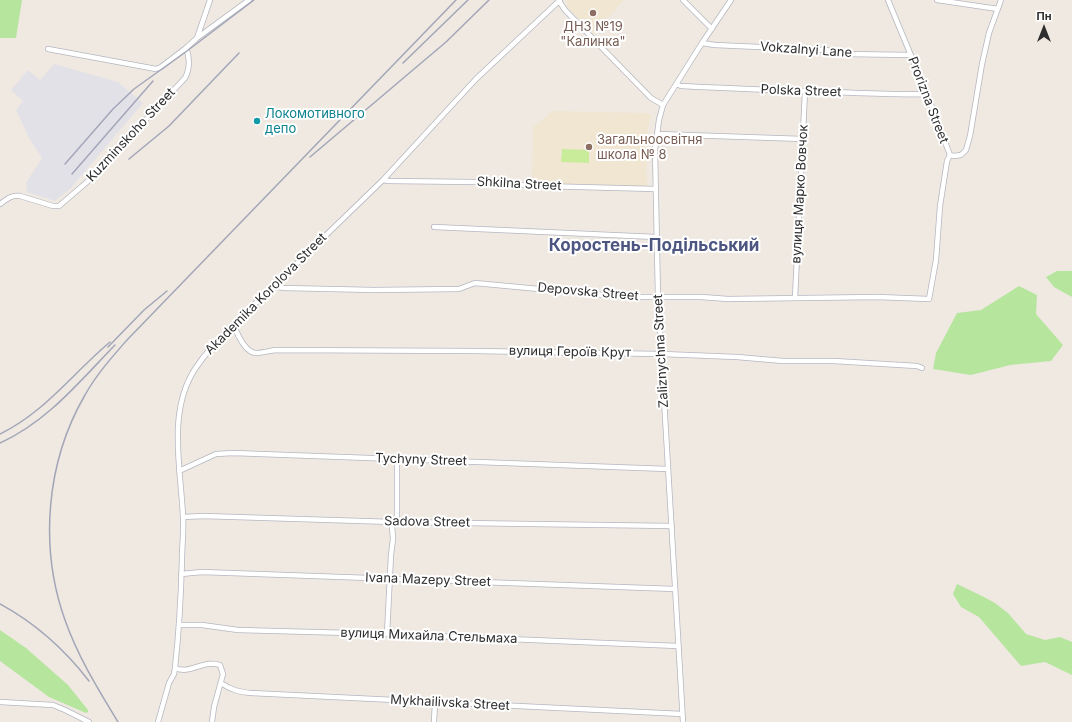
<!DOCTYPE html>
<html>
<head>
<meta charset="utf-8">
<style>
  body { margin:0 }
  #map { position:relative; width:1072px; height:722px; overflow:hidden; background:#efe9e1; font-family:Inter,sans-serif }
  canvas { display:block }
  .north { position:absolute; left:1024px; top:8px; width:40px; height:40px; -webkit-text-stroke:3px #fff; paint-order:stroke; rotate:0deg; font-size:11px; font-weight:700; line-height:16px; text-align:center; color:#2e2e2e }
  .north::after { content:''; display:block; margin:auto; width:14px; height:18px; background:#2e2e2e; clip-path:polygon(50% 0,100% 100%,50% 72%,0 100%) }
</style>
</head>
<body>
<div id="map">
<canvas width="1072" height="722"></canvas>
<div class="north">Пн</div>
</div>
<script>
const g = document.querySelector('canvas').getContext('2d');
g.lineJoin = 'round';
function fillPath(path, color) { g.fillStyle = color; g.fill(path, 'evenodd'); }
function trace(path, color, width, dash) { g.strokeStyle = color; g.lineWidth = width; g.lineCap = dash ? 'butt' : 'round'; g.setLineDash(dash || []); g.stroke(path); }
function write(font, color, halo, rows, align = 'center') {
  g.font = font + ' Inter,sans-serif'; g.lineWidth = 4; g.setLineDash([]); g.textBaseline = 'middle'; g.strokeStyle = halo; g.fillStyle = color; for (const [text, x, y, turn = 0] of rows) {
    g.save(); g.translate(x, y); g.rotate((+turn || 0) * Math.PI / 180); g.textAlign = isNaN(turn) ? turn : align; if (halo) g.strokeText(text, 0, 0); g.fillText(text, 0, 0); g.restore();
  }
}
fillPath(new Path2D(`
  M54 64 118 82 143 103 70 189 55 201 27 192 26 183 42 158 30 140 16 110 23 101 11 90 28 70 40 80Z`), '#e3e1e8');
fillPath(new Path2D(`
  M567 0H624L594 34 567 7Z
  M553 111 646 113 651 115 646 139 647 186H577L532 184 533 127Z`), '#f0e6d1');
fillPath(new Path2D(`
  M0 0H22L16 38H0Z
  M1057 271H1072V297L1054 287 1046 277Z
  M1019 286 1037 295 1036 314 1063 345 1051 361 1010 365 971 375 933 369 936 353 957 313 981 310Z
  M957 584 982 596 995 603 1008 613 1026 634 1045 640 1060 637 1072 642V675L1045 662 1021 666 979 617 961 607 953 594Z
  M0 630 26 648 68 685 88 710V712L86 713 49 697 0 661Z`), '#b6e59e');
fillPath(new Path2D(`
  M562 149 589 150V163L561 162Z`), '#c9ec9a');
const minor = new Path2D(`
  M683 0 712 29
  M937 0 998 9
  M559 1 565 10 651 98 663 105
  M197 38 249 0
  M702 43 715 45 826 50 844 54 911 55
  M48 49 156 69 161 67 186 48
  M676 84 681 86C722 88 764 90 805 91 846 92 886 95 927 94
  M657 134 803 139
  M950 155 954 156 961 155 966 150 970 136 982 64 989 33 1001 0
  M383 180 389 181 474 182 540 186 656 189
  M0 204C7 199 11 195 20 196L53 206H59L87 182 185 78C190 69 190 57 186 48L197 38 210 0
  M434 227 656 237
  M273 286 284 288 374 290 459 289 475 283 624 297H701L728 299 877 297 929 299 936 260 940 206 947 161 950 155 927 94 888 0
  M795 298 805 91
  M233 325C238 334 245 353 256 353 262 353 269 351 275 350L474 351 662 354 737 357 783 361H834L917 366 922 368
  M179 471 216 454 233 453 668 469
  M183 517 203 516 393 522 672 526
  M181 574 202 572 675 589
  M179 625H202L238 630 387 634 678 646
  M387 634 391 555 393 539 392 526 397 516V459
  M221 683C231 690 239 692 251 693L682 714
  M0 702 53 705 65 710 89 722
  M158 722 169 683 174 674 175 668
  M212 722 214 707 223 674 220 665C203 659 190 675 175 668 179 632 181 596 182 559 182 545 184 531 183 517 181 469 167 412 195 369 206 352 219 339 233 325L383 180 476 79 560 0
  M434 722 435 702
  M683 722 658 297 655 150 659 120 663 105 702 43 731 0`);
trace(minor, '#b4b7c1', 6);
trace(minor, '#fff', 4.5);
trace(new Path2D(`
  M403 63 468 0
  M310 157 446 42 489 0
  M129 159 169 126 239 53
  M65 164 113 109 134 89 187 51 254 0
  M72 174 153 81
  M108 347 144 310 167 291
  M0 434C45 412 72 374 110 342
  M0 443C47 422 80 381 115 345
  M0 604C35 623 65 650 89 681
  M118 722C98 689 78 657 65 620 39 547 46 462 85 395 96 375 112 357 127 340L456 0`), '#a3a6b8', 1.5);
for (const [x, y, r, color] of [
  [593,13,4,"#8d6e63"],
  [257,121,4,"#0f9aa8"],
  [589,147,4,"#8d6e63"]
]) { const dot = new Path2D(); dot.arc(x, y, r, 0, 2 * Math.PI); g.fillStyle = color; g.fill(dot); trace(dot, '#fff', 1.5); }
write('13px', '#785e54', '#fff', [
  ["ДНЗ №19",593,27],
  ["\"Калинка\"",593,42],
  ["Загальноосвітня",597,140,"left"],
  ["школа № 8",597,155,"left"]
]);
write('13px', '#2e2e2e', '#fff', [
  ["Vokzalnyi Lane",806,50,4],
  ["Polska Street",801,91,2],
  ["Prorizna Street",928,100,69],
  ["Kuzminskoho Street",131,135,-47],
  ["Shkilna Street",519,184,3],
  ["вулиця Марко Вовчок",800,194,-87],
  ["Depovska Street",588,292,5],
  ["Akademika Korolova Street",266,294,-45],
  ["Zaliznychna Street",661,351,-93],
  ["вулиця Героїв Крут",570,352,1],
  ["Tychyny Street",421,460,2],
  ["Sadova Street",427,522,1],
  ["Ivana Mazepy Street",428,580,2],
  ["вулиця Михайла Стельмаха",429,636,2],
  ["Mykhailivska Street",450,703,3]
]);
write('13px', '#0d838f', '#fff', [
  ["Локомотивного",265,114],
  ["депо",265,129]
], 'left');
write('bold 17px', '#4d5680', '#fff', [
  ["Коростень-Подільський",654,246]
]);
</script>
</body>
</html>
